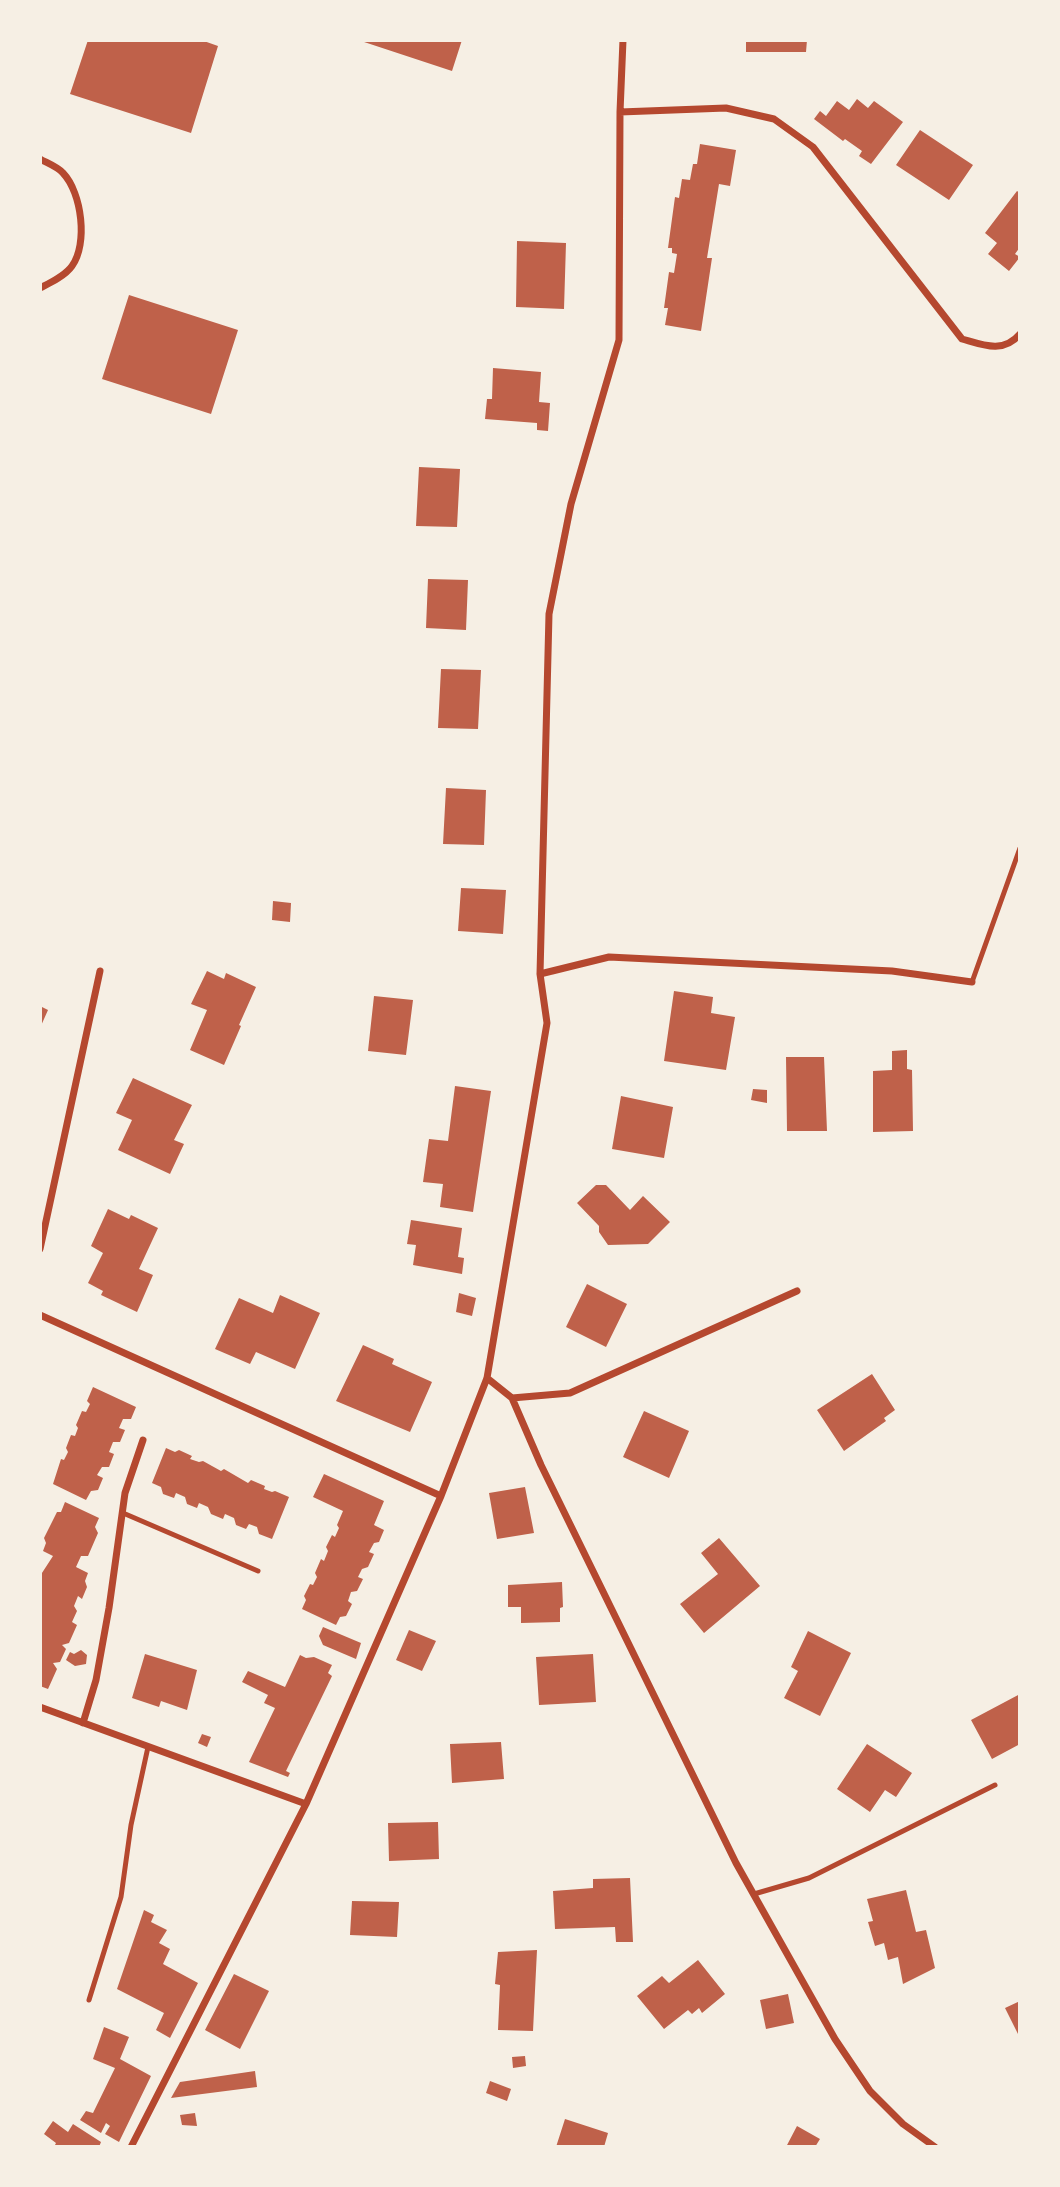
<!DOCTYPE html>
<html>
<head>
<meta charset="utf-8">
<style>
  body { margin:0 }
  #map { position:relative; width:1060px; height:2187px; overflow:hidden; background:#f6efe4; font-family:Lato,sans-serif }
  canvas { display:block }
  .frame { position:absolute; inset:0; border:42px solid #f6efe4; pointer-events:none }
</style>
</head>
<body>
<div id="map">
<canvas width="1060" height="2187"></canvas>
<div class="frame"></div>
</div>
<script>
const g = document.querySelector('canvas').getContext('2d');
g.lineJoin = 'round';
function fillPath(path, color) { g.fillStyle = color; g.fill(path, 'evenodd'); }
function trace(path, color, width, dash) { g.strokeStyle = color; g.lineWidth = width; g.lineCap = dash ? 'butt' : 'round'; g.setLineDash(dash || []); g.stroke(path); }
fillPath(new Path2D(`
  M88 40H201L218 46 191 133 70 94Z
  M358 40H462L452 71Z
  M746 40H807L806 52H746Z
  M857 99 868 108 874 101 903 122 871 164 859 156 862 151 845 139 843 141 814 119 820 111 826 116 837 101 849 110Z
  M920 130 973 165 949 200 896 165Z
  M700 144 736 150 730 186 719 184 707 258H712L701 331 665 325 668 308H664L669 272 674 273 677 254 672 253V248H668L675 197 679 198 682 179 690 180 693 164H697Z
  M1017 191 1020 193V247L1015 254 1020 257 1009 271 988 254 997 243 985 233Z
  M517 241 566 243 564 309 516 307Z
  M129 295 238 330 211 414 102 379Z
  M493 368 541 372 539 402 550 403 548 431 537 430V423L485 419 487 399H492Z
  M419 467 460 469 457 527 416 526Z
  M428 579 468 580 466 630 426 628Z
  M441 669 481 670 478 729 438 728Z
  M446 788 486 790 484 845 443 844Z
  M461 888 506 890 503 934 458 931Z
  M273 901 291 903 290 922 272 920Z
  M207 971 224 979 226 973 256 987 239 1025 241 1026 224 1065 190 1050 207 1010 191 1004Z
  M674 991 713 997 711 1013 735 1017 726 1070 664 1061Z
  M374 996 413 1000 406 1055 368 1051Z
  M40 1006 48 1010 40 1028Z
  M907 1050V1069L912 1070 913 1131 873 1132V1071L892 1070V1051Z
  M786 1057H824L827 1131H787Z
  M133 1078 192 1105 174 1140 184 1144 170 1174 118 1150 132 1120 116 1113Z
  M455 1086 491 1091 473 1212 440 1207 443 1184 423 1182 429 1139 448 1141Z
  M753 1089 767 1090V1103L751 1100Z
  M621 1096 673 1107 664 1158 612 1149Z
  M596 1185H606L630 1210 643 1196 670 1222 648 1244 608 1245 599 1232V1226L577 1203Z
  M108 1209 129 1219 131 1215 158 1228 139 1269 153 1275 137 1312 101 1295 103 1291 88 1283 103 1253 91 1246Z
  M411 1220 462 1228 458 1257 464 1258 462 1274 413 1265 416 1245 407 1244Z
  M587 1284 627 1304 606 1347 566 1327Z
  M459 1293 476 1298 472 1316 456 1312Z
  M280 1295 320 1313 295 1369 256 1352 250 1364 215 1349 239 1298 273 1313Z
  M363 1345 394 1359 392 1364 432 1382 410 1432 336 1401Z
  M872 1374 895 1410 884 1418 886 1421 844 1451 817 1410Z
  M93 1387 136 1407 131 1419H123L119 1428 125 1430 120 1442H113L109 1452 114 1454 109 1467H102L97 1475 103 1478 98 1490 91 1491 86 1500 53 1484 61 1459 64 1460 68 1452 66 1448 71 1435 75 1436 78 1428 76 1425 82 1411 86 1412 90 1404 87 1401Z
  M644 1411 689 1431 669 1478 623 1457Z
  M166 1448 175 1452 179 1450 192 1456 190 1459 199 1462 203 1461 221 1471 224 1469 248 1483 251 1480 265 1486 264 1489 272 1492 275 1491 289 1497 272 1539 259 1534 257 1527 249 1524 246 1529 236 1525 234 1518 225 1514 223 1519 211 1514 208 1507 199 1503 197 1508 187 1504 185 1497 176 1493 174 1498 163 1494 161 1487 152 1483Z
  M324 1474 384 1501 374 1525 384 1530 379 1542 374 1543 369 1552 374 1554 368 1567 362 1569 358 1577 363 1579 357 1591 351 1592 348 1601 352 1604 346 1616 340 1617 336 1625 302 1609 306 1600 304 1596 310 1584 313 1585 317 1577 315 1573 321 1559 324 1561 328 1551 326 1547 332 1535 335 1537 339 1528 337 1525 343 1511 313 1497Z
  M525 1487 534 1533 497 1539 489 1493Z
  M65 1502 99 1518 95 1527 98 1533 88 1556H81L76 1567 88 1573 85 1581 87 1587 82 1599 78 1596 74 1606 77 1611 72 1622 77 1625 69 1643 62 1645 66 1649 60 1662 53 1663 57 1669 48 1689 40 1686V1584L42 1580 40 1576 53 1556 43 1551 46 1543 44 1538 57 1512H61Z
  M719 1538 760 1586 704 1633 680 1604 718 1574 701 1553Z
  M562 1582 563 1607 560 1608V1622L521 1623V1607H508V1585Z
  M323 1627 361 1643 356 1659 323 1645 319 1636Z
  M409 1630 436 1641 422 1671 396 1660Z
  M808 1631 851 1653 820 1716 784 1698 798 1671 791 1667Z
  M81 1650 87 1655 86 1664 75 1666 66 1660 70 1652 74 1654Z
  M145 1654 197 1670 187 1710 161 1701 159 1707 132 1698Z
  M593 1654 596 1702 539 1705 536 1657Z
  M300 1655 306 1658 314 1657 332 1665 328 1673 332 1676 286 1771 290 1773 288 1777 249 1762 275 1708 264 1703 268 1695 242 1682 248 1671 285 1687Z
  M1020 1694V1744L992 1759 971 1720Z
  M202 1734 211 1737 207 1747 198 1743Z
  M501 1742 504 1779 452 1783 450 1744Z
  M867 1744 912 1773 896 1797 885 1790 870 1812 837 1789Z
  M438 1822 439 1859 389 1861 388 1823Z
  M630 1878 633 1942H616L615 1927 555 1929 553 1891 593 1888V1879Z
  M906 1890 916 1932 926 1930 935 1968 903 1984 898 1957 888 1960 884 1943 875 1946 868 1922 873 1921 867 1899Z
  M352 1901 399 1902 397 1937 350 1935Z
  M144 1910 154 1915 151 1922 167 1930 159 1943 170 1949 163 1964 198 1983 170 2038 156 2030 164 2013 117 1989Z
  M537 1950 533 2031 498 2030 500 1985 495 1984 498 1952Z
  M698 1960 725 1994 702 2013 699 2008 692 2014 688 2010 664 2029 637 1996 662 1976 669 1983Z
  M234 1974 269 1991 240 2049 205 2030Z
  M788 1994 794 2023 766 2029 760 2000Z
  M1020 2001V2038L1005 2008Z
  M104 2027 129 2037 120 2059 151 2076 119 2142 105 2134 110 2126 106 2123 101 2133 80 2120 86 2111 93 2113 115 2068 93 2059Z
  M525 2056 526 2066 513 2068 512 2057Z
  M255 2071 257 2087 171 2098 180 2082Z
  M490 2081 511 2089 507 2101 486 2093Z
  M195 2113 197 2126 182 2125 180 2115Z
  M565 2119 608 2133 604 2147H556Z
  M53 2121 68 2132 73 2124 101 2142 99 2147H54L56 2143 44 2134Z
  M797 2126 820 2139 815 2147H786Z`), '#bf614a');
trace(new Path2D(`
  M972 982 1020 848
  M123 1513 258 1571
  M754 1894 809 1878 995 1785
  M89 2000 121 1897 131 1825 148 1747`), '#b5482f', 5);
trace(new Path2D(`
  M620 112 726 108 774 119 813 147 962 339C983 345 1003 354 1020 334
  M40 159C47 163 58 167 63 173 82 193 88 244 72 266 65 276 50 283 40 288
  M540 974 609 957 892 971 972 982
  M40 1249 100 971
  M40 1315 441 1496
  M487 1378 512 1398 541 1465 736 1863 835 2039 870 2091 903 2124 935 2147
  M512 1398 570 1393 797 1291
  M40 1707 306 1804
  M83 1723 96 1680 109 1608 125 1493 143 1440
  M131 2147 306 1804 441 1496 487 1378 547 1023 540 974 549 614 571 504 619 340 620 112 623 40`), '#b5482f', 7);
</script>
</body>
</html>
